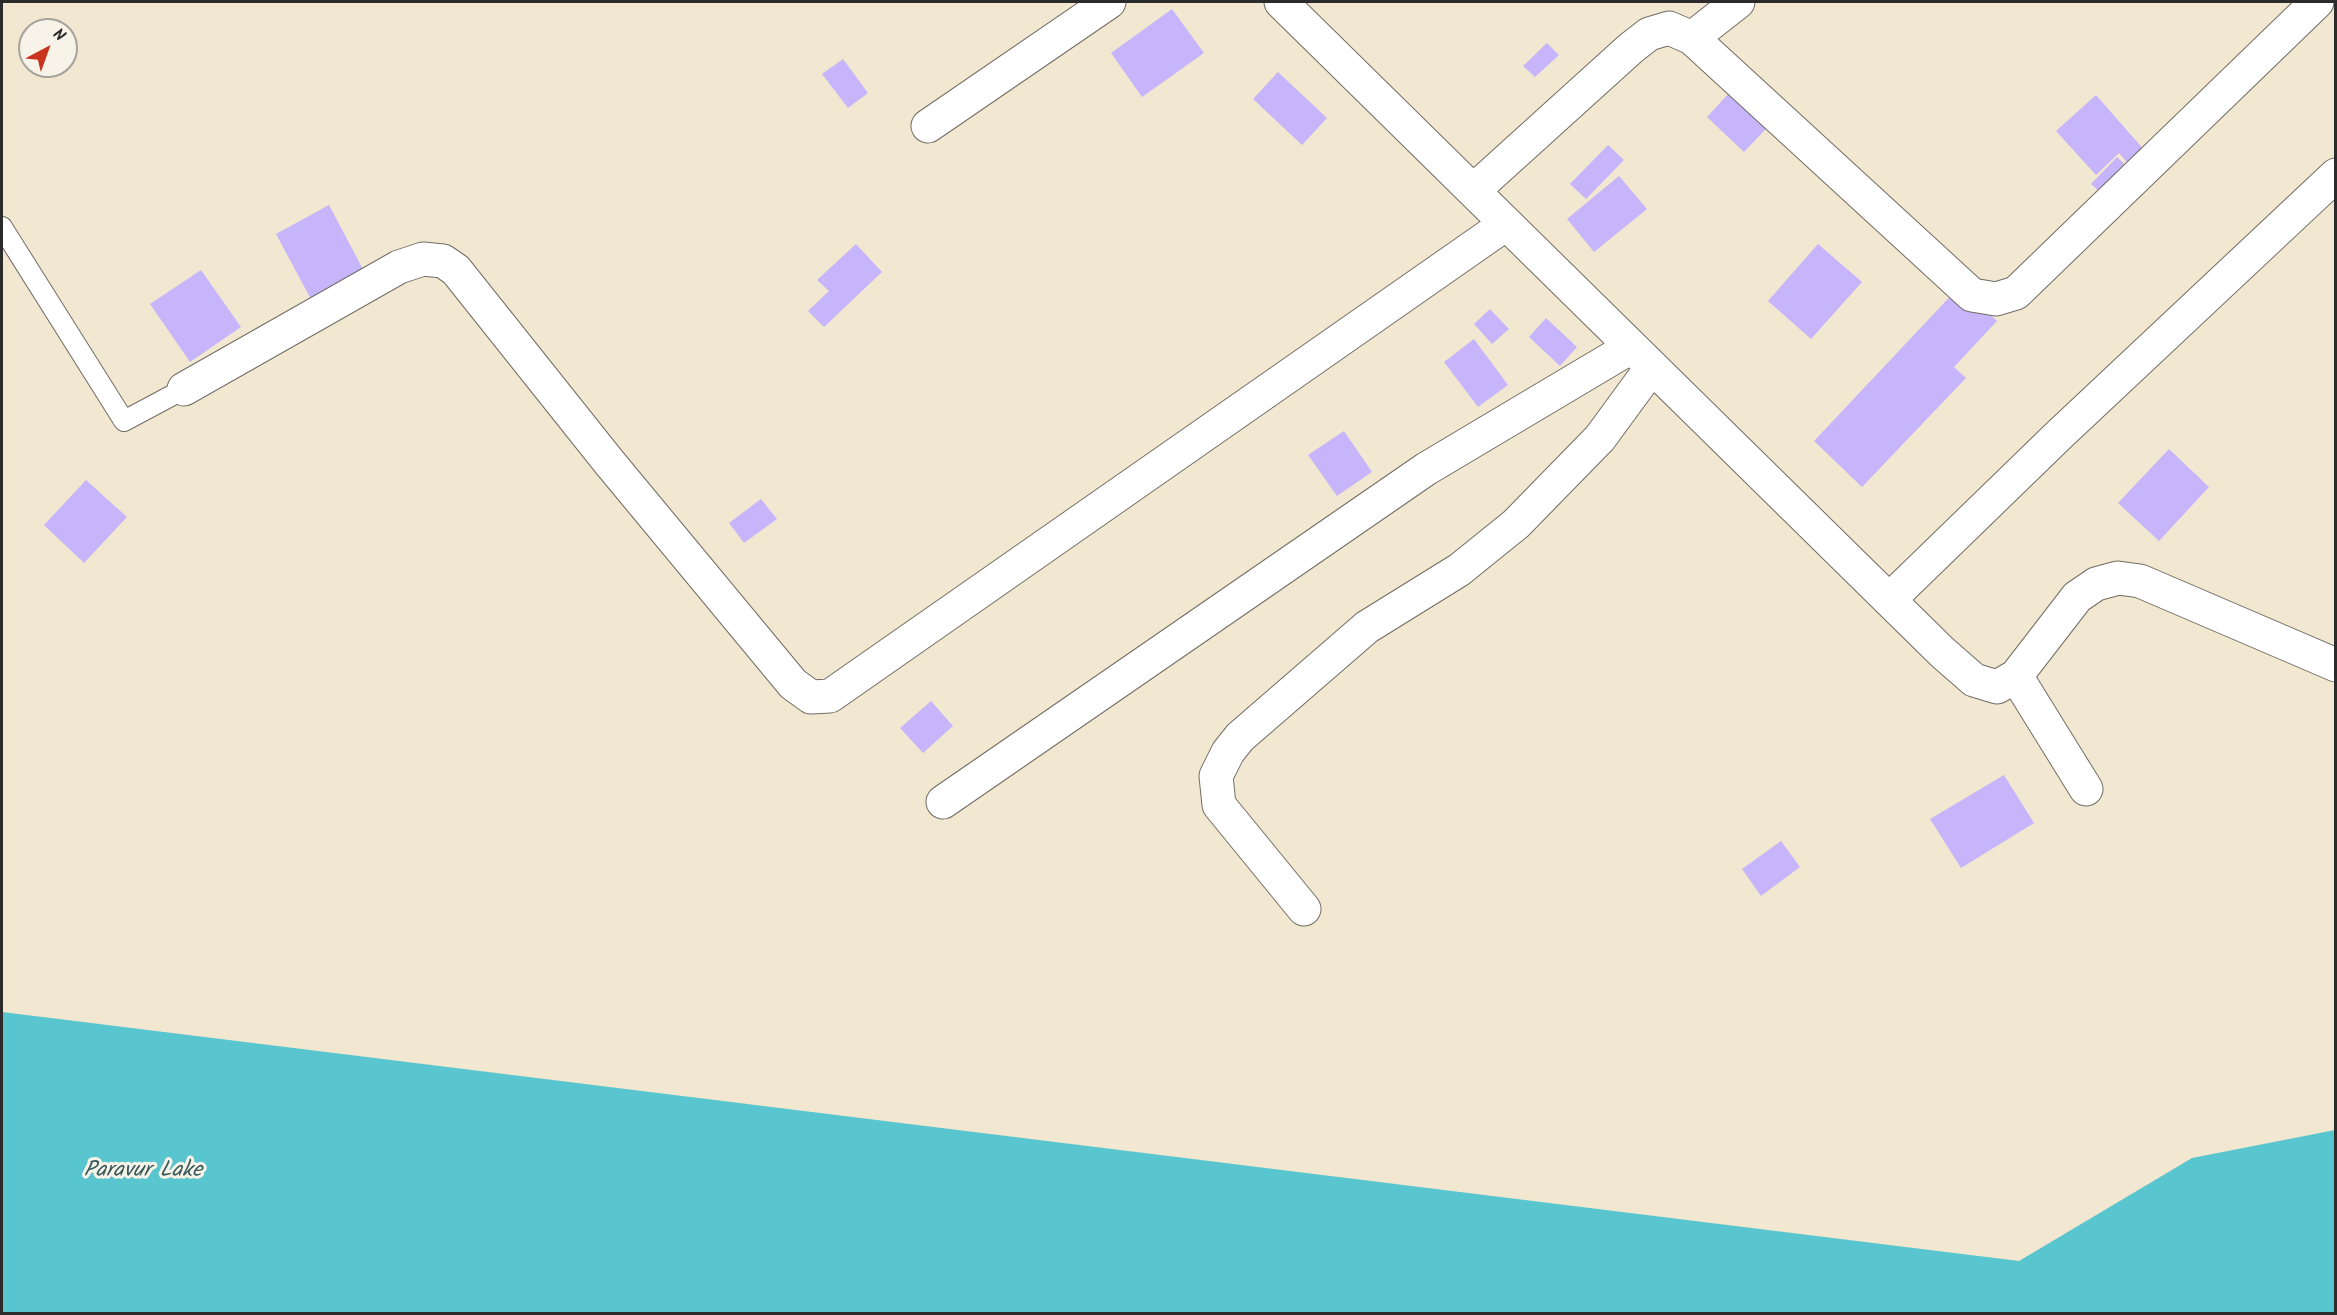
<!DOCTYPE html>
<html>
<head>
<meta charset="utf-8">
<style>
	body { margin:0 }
	#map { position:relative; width:2337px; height:1315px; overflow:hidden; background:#f2e7d0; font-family:Kalam,sans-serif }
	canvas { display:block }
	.frame { position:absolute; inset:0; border:3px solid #2b2b2b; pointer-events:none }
	.north { position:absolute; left:18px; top:18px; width:60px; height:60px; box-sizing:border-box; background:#f7f3e8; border:2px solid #a5a39c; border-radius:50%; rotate:41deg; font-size:16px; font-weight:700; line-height:24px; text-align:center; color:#2b2b2b }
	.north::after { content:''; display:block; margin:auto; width:21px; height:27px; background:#c8321e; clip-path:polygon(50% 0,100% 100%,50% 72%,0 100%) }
</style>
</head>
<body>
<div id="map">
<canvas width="2337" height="1315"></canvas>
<div class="frame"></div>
<div class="north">N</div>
</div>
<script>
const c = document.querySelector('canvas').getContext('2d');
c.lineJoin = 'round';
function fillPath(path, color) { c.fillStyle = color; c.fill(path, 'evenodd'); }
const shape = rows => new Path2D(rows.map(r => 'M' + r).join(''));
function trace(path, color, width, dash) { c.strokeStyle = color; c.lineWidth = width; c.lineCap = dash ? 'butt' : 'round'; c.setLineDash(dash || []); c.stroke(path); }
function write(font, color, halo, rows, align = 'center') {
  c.font = font + ' Kalam,sans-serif'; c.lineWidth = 6; c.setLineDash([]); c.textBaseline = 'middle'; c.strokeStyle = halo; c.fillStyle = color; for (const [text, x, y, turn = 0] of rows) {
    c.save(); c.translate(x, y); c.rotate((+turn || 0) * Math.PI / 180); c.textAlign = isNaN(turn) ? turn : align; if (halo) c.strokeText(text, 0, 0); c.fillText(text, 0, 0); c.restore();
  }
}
fillPath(shape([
	[2,1012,2019,1261,2192,1158,2335,1130,2335,1313,2,1313]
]), '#58c5cf');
fillPath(shape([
	[1172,9,1204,53,1142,97,1111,53],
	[1547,43,1559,55,1535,77,1523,66],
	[843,59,868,93,848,108,822,74],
	[1278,72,1327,118,1302,145,1253,99],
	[1741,80,1779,115,1744,152,1707,117],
	[2096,95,2153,160,2137,174,2119,153,2096,175,2056,131],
	[1608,145,1624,160,1586,199,1570,184],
	[2117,157,2136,175,2110,201,2091,184],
	[1619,176,1647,209,1594,252,1567,219],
	[329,205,366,275,313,303,276,234],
	[856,244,882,272,824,327,808,311,829,291,817,280],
	[1818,244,1862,282,1811,339,1768,301],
	[201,270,241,327,190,362,150,304],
	[1960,286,1997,321,1954,367,1966,378,1862,487,1814,441],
	[1490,309,1509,329,1492,344,1474,324],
	[1546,318,1577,347,1560,366,1529,337],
	[1474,339,1508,385,1478,407,1444,362],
	[1344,431,1372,472,1337,496,1308,455],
	[2169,449,2209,487,2159,541,2118,503],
	[86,480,127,517,84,563,44,525],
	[761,499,777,519,744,543,729,523],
	[931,701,953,726,923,753,900,728],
	[2004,775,2034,823,1961,868,1930,819],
	[1781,841,1800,867,1761,896,1742,869]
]), '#c6b5fb');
const service = shape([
	[2,227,124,421,184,389]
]);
const minor = shape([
	[1281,2,1942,652,1974,680,1997,687,2016,676,2077,597,2096,584,2118,578,2140,581,2336,665],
	[1692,38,1738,2],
	[928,126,1109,2],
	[1473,191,1631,48,1649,34,1669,28,1692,38,1972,295,1996,299,2016,293,2317,2],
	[184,389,399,267,423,259,443,261,456,270,609,462,793,684,811,697,830,696,1506,224],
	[1889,600,2059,435,2336,175],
	[2016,676,2086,789],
	[943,802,1426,469,1631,347],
	[1304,909,1219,805,1216,776,1228,752,1240,737,1367,627,1459,570,1516,524,1600,438,1652,367]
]);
trace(service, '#716d65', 22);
trace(minor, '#716d65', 35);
trace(service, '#fff', 20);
trace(minor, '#fff', 33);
write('italic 22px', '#38595c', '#f7f3e8', [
	["Paravur Lake",143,1172]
]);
</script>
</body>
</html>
